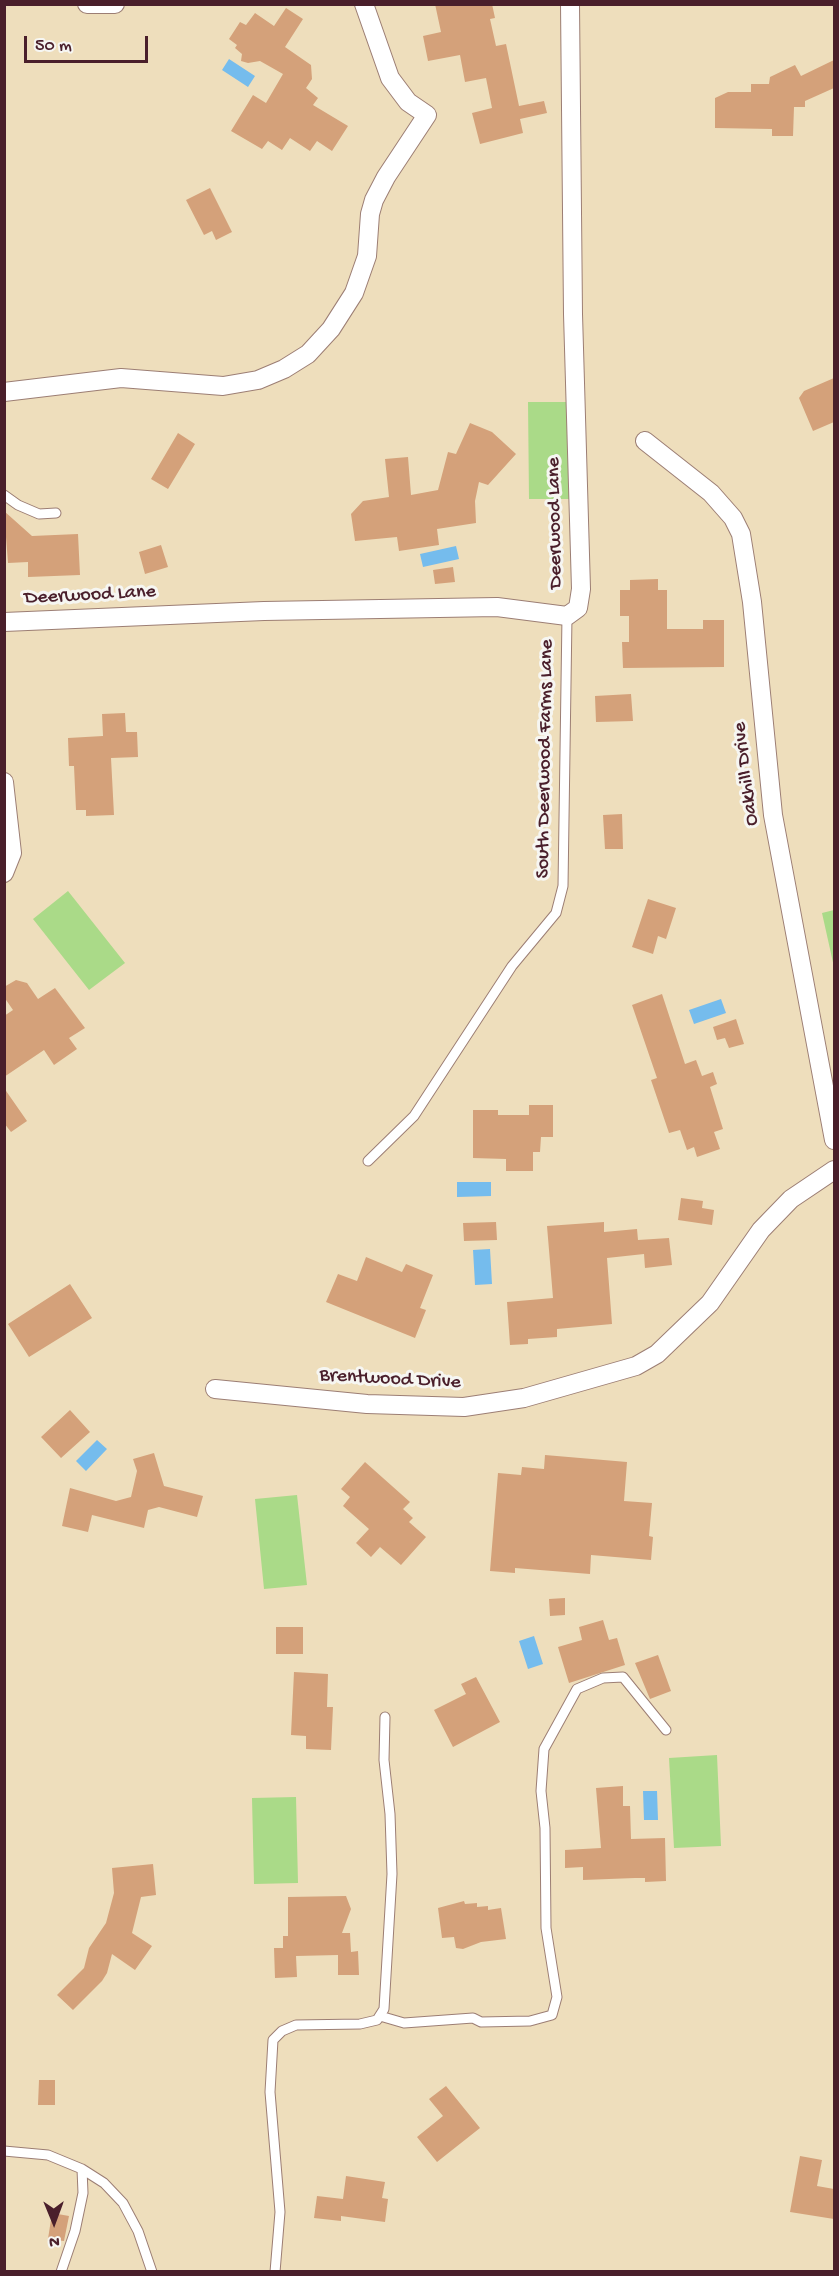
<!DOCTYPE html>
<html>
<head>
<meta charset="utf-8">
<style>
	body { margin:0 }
	#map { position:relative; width:839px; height:2276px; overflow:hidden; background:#eedebc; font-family:"Gochi Hand",sans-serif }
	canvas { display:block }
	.frame { position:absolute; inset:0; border:6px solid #4a1f2b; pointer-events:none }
	.north { position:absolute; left:24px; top:2192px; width:60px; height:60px; -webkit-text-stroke:4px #f6f6f2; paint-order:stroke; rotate:179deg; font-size:16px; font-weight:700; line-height:24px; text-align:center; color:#4a1f2b }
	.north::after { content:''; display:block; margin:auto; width:21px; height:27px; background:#4a1f2b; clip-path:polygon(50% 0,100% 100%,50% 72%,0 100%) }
	.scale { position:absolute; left:24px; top:36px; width:124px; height:27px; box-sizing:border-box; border:3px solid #4a1f2b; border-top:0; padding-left:8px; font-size:18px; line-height:21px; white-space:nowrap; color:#4a1f2b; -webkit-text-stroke:4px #f6f6f2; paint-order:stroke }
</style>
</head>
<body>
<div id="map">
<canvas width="839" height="2276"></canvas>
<div class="frame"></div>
<div class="north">N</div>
<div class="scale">50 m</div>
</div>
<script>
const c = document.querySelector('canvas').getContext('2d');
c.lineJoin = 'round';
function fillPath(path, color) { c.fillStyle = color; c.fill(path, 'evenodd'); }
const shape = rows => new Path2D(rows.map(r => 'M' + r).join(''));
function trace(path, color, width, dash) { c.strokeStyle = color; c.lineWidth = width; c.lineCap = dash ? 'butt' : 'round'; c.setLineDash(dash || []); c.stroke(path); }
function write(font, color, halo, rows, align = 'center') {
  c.font = font + ' "Gochi Hand",sans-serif'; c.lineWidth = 6; c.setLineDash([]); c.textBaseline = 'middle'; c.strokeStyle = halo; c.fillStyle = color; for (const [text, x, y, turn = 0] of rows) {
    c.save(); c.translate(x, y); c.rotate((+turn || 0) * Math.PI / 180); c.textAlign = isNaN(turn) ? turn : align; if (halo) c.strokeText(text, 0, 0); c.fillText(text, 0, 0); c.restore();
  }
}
fillPath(shape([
	[528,402,569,402,570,499,529,499],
	[68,891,125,963,89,990,33,919],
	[834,910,834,967,822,913],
	[297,1495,307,1585,264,1589,255,1499],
	[717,1755,721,1846,674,1848,669,1758],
	[296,1797,298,1883,254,1884,252,1798]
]), '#aada88');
fillPath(shape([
	[229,59,255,76,248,87,222,70],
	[456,546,459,559,423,567,420,554],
	[721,999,726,1013,694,1024,689,1010],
	[457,1182,491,1182,491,1196,457,1197],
	[490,1249,492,1284,475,1285,473,1250],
	[97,1440,107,1449,86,1471,76,1461],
	[534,1636,543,1664,528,1669,519,1641],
	[643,1791,657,1791,658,1820,644,1820]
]), '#75bced');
fillPath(shape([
	[435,4,492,4,495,18,490,19,496,46,506,44,519,106,544,101,547,113,520,119,523,133,480,144,472,113,492,108,486,78,465,82,460,55,428,61,423,36,441,32],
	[286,8,303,19,285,47,311,65,312,79,306,88,318,98,313,105,348,126,332,151,317,141,310,151,290,138,282,150,268,141,262,149,231,131,253,95,266,103,283,74,260,61,248,63,241,61,242,54,235,48,237,45,229,39,240,22,246,25,255,13,274,26],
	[834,60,834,88,805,101,805,107,794,107,793,136,772,136,772,129,715,128,715,98,728,92,751,92,751,84,769,84,770,77,795,65,801,76],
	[210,188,232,232,216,240,212,231,204,235,186,200],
	[834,378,834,422,813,431,799,398,804,391],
	[470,423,492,432,516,454,488,485,479,482,475,501,476,523,437,529,439,545,399,551,397,537,355,541,351,514,363,501,389,497,385,459,408,457,411,495,438,490,448,452,456,454],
	[178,433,195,444,168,489,151,479],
	[4,511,32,536,78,534,80,575,28,577,28,562,8,563],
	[161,545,168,567,145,574,139,552],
	[453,567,455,582,435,584,433,570],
	[658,579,658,590,667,590,667,629,703,629,703,620,724,620,724,667,623,668,622,642,629,642,629,616,620,616,620,590,630,590,630,580],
	[631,694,633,721,596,722,595,696],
	[125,713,126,732,137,732,138,757,111,758,114,815,86,816,86,810,76,810,74,766,69,766,68,738,103,736,102,714],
	[622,814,623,849,605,849,603,815],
	[648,899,676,908,666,939,658,936,653,954,632,947],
	[16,980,27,983,38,999,55,988,85,1028,69,1038,77,1049,54,1065,44,1050,4,1077,4,1016,13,1010,4,997,4,987],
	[662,994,685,1064,696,1060,702,1076,713,1072,717,1084,710,1087,723,1129,714,1132,720,1149,697,1157,694,1147,687,1150,680,1130,669,1133,651,1080,657,1078,632,1005],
	[736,1019,744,1044,729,1048,725,1038,717,1040,713,1027],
	[4,1088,27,1121,11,1132,4,1123],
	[529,1105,553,1105,553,1137,541,1137,540,1152,533,1152,533,1171,506,1171,506,1159,473,1158,473,1110,498,1110,498,1115,529,1115],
	[681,1198,703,1201,702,1208,714,1210,712,1225,678,1220],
	[496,1222,497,1240,464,1241,463,1223],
	[604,1222,604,1232,637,1229,638,1240,669,1238,672,1265,645,1268,644,1254,607,1258,612,1324,557,1329,557,1337,528,1339,528,1344,510,1345,507,1302,553,1298,547,1226],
	[366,1257,402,1272,406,1264,433,1275,420,1308,426,1310,415,1338,326,1302,338,1274,357,1281],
	[70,1284,92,1318,29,1357,8,1324],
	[70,1410,90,1432,61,1458,41,1437],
	[154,1453,164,1486,203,1496,197,1517,159,1507,148,1510,144,1528,92,1515,88,1532,62,1526,70,1488,116,1501,131,1497,137,1471,133,1459],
	[545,1455,627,1462,624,1501,652,1503,649,1536,653,1537,651,1560,591,1555,590,1574,515,1568,515,1573,490,1571,498,1473,521,1475,522,1467,544,1469],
	[365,1462,410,1502,403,1509,413,1518,409,1522,426,1537,401,1565,380,1547,371,1557,356,1543,369,1529,343,1506,350,1497,341,1489],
	[565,1598,565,1615,550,1616,549,1599],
	[603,1620,609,1640,617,1638,625,1665,569,1683,558,1647,582,1640,579,1627],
	[276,1627,303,1627,303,1654,276,1654],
	[658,1655,671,1691,650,1699,635,1663],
	[294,1672,328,1674,327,1707,333,1707,331,1750,306,1749,306,1736,291,1735],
	[476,1677,500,1722,453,1747,434,1710,466,1694,461,1684],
	[623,1786,623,1806,630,1806,631,1839,665,1838,666,1881,645,1882,645,1878,635,1878,583,1880,583,1867,565,1868,565,1850,601,1848,596,1788],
	[153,1864,156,1895,141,1897,132,1933,152,1946,135,1970,112,1954,107,1973,102,1981,73,2010,57,1995,84,1968,89,1948,106,1923,114,1893,112,1868],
	[346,1896,351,1909,342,1933,350,1933,351,1952,358,1951,359,1975,338,1975,338,1955,296,1956,297,1977,275,1978,274,1948,283,1948,283,1936,288,1936,288,1897],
	[464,1901,465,1904,477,1903,477,1907,488,1906,488,1910,501,1908,506,1939,481,1942,463,1949,456,1948,454,1937,442,1938,438,1908],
	[39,2080,55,2080,55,2105,38,2105],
	[446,2086,480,2128,437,2162,417,2137,443,2116,429,2099],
	[800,2156,822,2160,817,2186,834,2189,834,2219,790,2212],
	[346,2176,385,2182,382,2198,388,2199,385,2222,341,2216,341,2221,314,2218,317,2196,343,2199],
	[52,2213,69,2216,64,2241,48,2239]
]), '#d4a17a');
const service = shape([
	[4,495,18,505,39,514,56,513],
	[368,1161,414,1116,512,966,556,913,563,886,567,616],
	[380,2016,404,2023,473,2018,481,2022,530,2021,552,2015,557,1997,546,1928,545,1828,541,1791,544,1749,577,1689,603,1678,623,1677,666,1730],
	[4,2151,48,2155,82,2169,104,2183,123,2203,138,2231,152,2272],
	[61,2272,75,2231,83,2193,82,2169],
	[275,2272,280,2212,270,2092,273,2040,282,2031,296,2025,360,2024,377,2020,384,2009,392,1874,390,1814,384,1760,385,1717]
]);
const minor = shape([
	[87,4,115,4],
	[4,392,121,378,223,386,258,380,284,369,308,354,331,329,354,293,367,256,370,214,374,200,386,177,427,115,408,102,390,78,364,4],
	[645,441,711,493,733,518,741,534,752,602,773,815,834,1140],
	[4,622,264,611,497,607,567,616,578,608,581,589,573,314,570,4],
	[4,782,12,853,4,873],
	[215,1389,367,1404,464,1407,524,1398,636,1366,657,1354,710,1303,761,1230,791,1199,834,1170]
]);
trace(service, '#9c7e74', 11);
trace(minor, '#9c7e74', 20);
trace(service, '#fff', 9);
trace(minor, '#fff', 18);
write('20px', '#4a1f2b', '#f6f6f2', [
	["Deerwood Lane",556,523,-91],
	["Deerwood Lane",90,596,-3],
	["South Deerwood Farms Lane",546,759,-89],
	["Oakhill Drive",747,774,-97],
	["Brentwood Drive",390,1380,3]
]);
</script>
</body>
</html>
